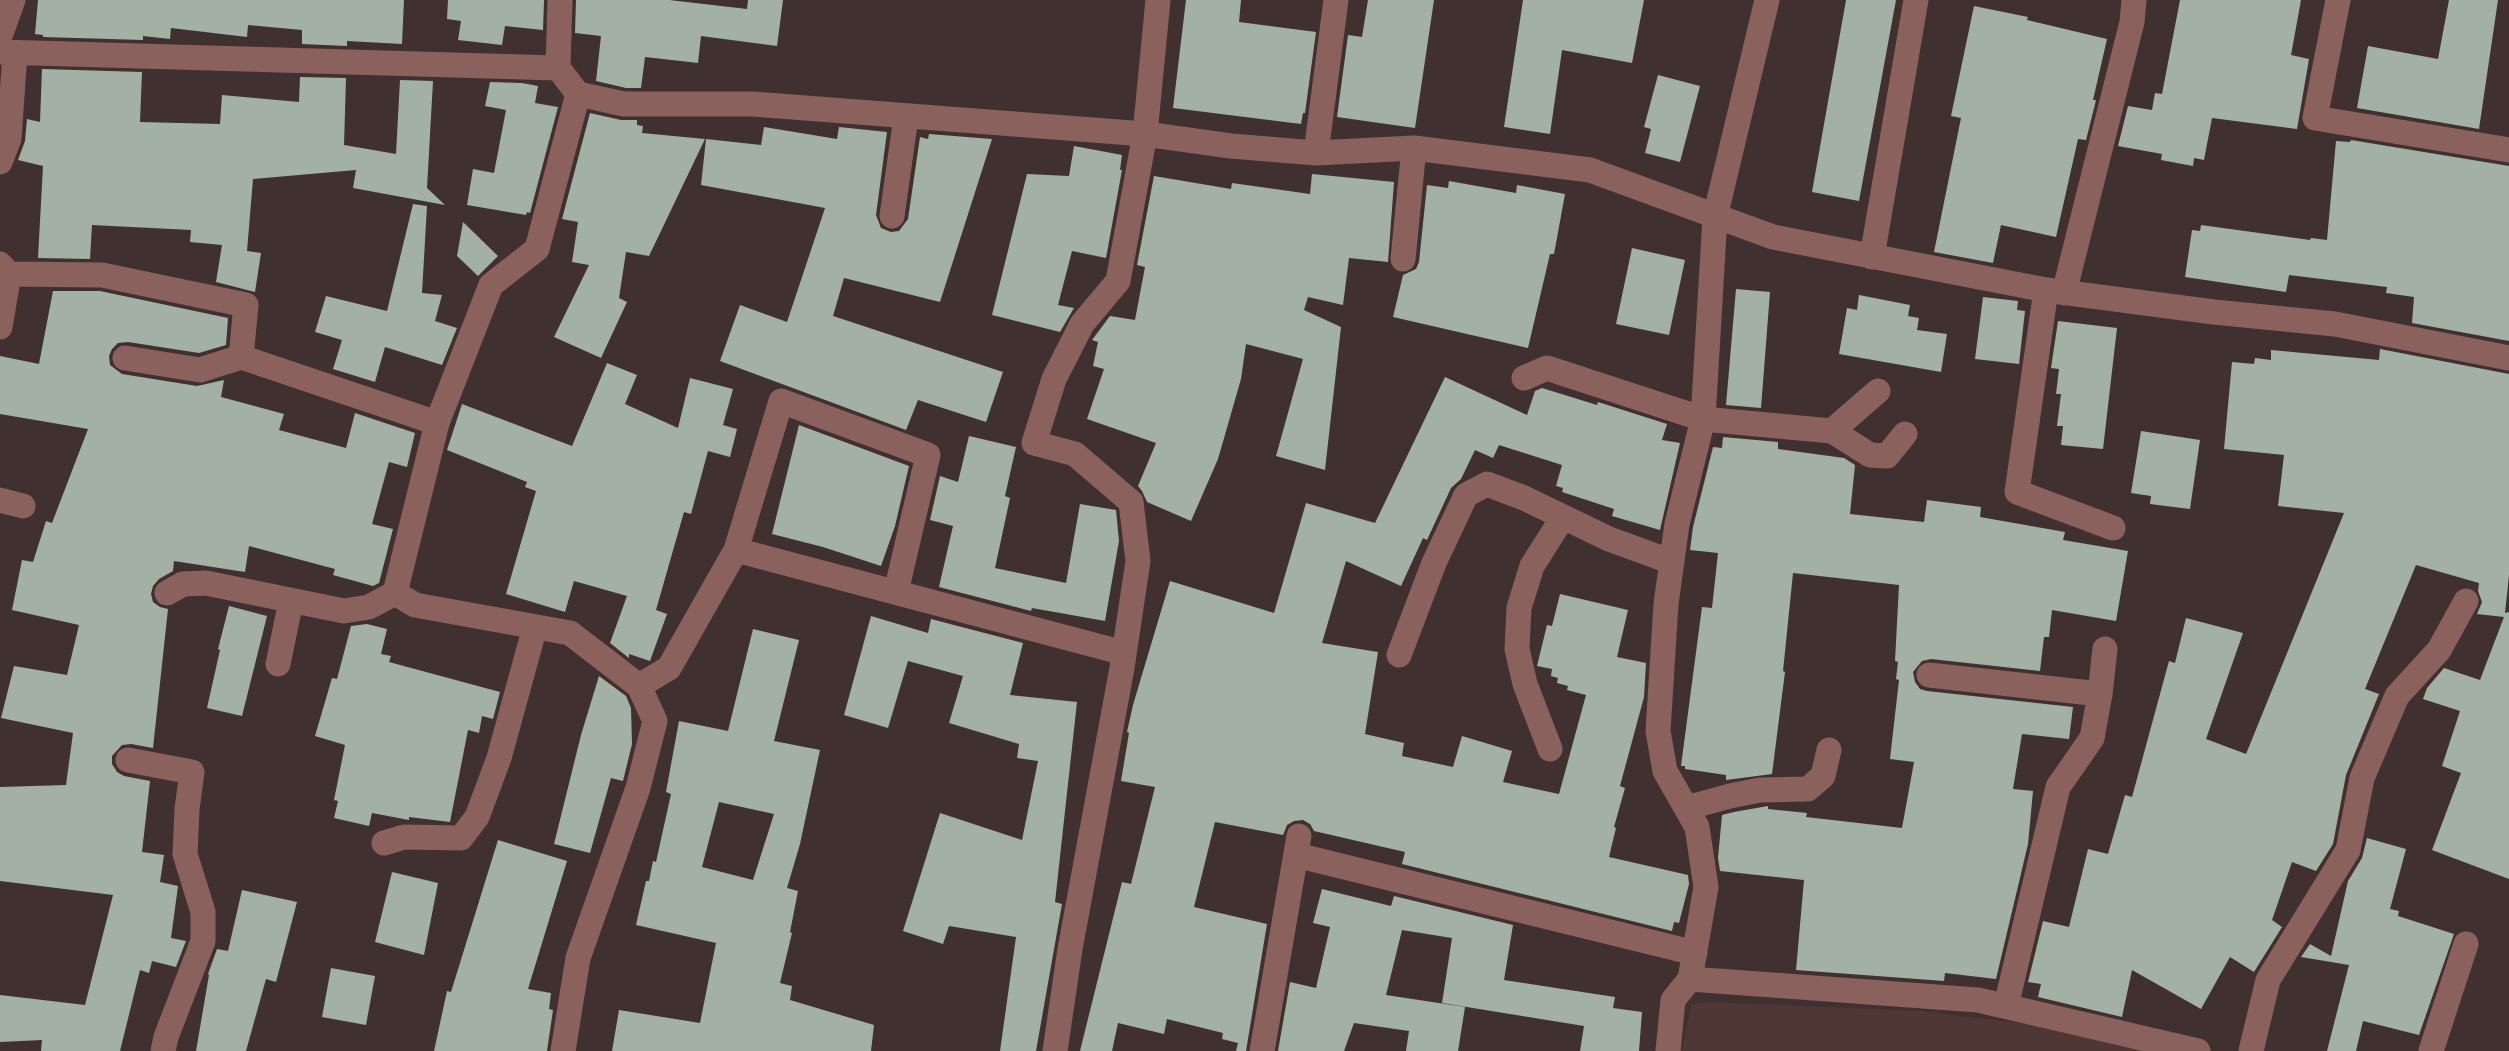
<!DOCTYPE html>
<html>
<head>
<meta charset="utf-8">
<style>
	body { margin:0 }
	canvas { display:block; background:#40302f }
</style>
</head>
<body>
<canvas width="2509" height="1051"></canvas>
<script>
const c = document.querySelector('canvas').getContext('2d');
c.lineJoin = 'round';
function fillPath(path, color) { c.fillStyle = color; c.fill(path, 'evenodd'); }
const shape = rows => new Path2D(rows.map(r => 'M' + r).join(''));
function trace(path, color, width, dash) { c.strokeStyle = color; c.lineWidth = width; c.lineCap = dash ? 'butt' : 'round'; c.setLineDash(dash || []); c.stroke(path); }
fillPath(shape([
	[1704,1002,1922,1011,2034,1025,2147,1051,1682,1051,1691,1005]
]), '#4e3735');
fillPath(shape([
	[38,0,404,0,402,44,347,41,347,46,302,44,302,30,248,25,247,37,171,28,170,39,143,36,143,40,43,37,43,35,35,34],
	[448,0,544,0,543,30,505,26,502,45,458,40,461,21,447,19],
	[576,0,669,0,747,9,748,0,783,0,777,46,701,36,698,63,645,57,641,88,626,88,596,81,601,36,575,33],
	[1186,0,1241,0,1239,22,1316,32,1305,113,1303,113,1301,124,1173,108],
	[1368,0,1434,0,1415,128,1337,117,1348,35,1362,37],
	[1523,0,1644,0,1632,63,1562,50,1550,134,1504,127],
	[1846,0,1896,0,1859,201,1812,192],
	[2180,0,2301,0,2291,55,2309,59,2297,129,2212,118,2204,160,2194,158,2193,166,2161,160,2162,154,2118,146,2128,106,2152,110,2155,93,2162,94],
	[2449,0,2498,0,2479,129,2357,108,2368,46,2438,59],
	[1974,6,2028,17,2027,20,2107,39,2093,100,2096,100,2086,140,2078,139,2056,237,2001,225,1993,263,1934,252,1961,118,1951,116],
	[42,69,142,72,140,122,220,124,222,95,299,102,300,77,346,78,344,145,396,154,400,80,433,81,427,188,445,205,353,188,356,170,253,179,247,251,261,253,255,292,216,282,222,245,190,242,191,230,92,225,90,259,38,258,43,166,18,160,25,141,27,119,40,122],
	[1658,75,1700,86,1680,162,1645,153,1651,129,1644,127],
	[490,82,522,83,538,86,535,103,558,107,530,213,527,212,526,215,467,205,473,169,494,173,506,110,485,106],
	[590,113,621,120,637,120,637,125,643,126,642,133,705,139,649,256,626,252,619,298,627,302,601,358,554,337,589,265,572,262,578,222,562,219],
	[764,127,837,139,839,127,887,132,876,215,881,228,891,232,899,231,908,219,920,137,928,139,929,134,992,139,940,302,844,278,833,316,1003,372,986,422,918,400,906,430,720,361,740,305,787,322,825,208,701,185,706,139,761,145],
	[2351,140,2509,166,2509,341,2412,323,2414,297,2386,293,2387,287,2289,275,2286,292,2185,277,2192,230,2200,231,2201,225,2310,240,2311,238,2327,240,2336,141,2350,142],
	[1074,146,1122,155,1120,170,1122,170,1106,258,1072,251,1058,305,1074,308,1060,332,992,315,1027,174,1069,176],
	[1312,174,1394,182,1388,262,1349,258,1343,305,1308,297,1304,310,1341,327,1325,470,1276,456,1303,359,1246,344,1241,379,1218,459,1191,521,1147,502,1142,491,1138,486,1156,443,1087,419,1104,369,1093,366,1098,342,1092,340,1110,316,1135,320,1145,267,1137,265,1154,176,1231,189,1232,183,1310,194],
	[1449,181,1516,193,1517,185,1565,194,1554,254,1550,254,1528,348,1393,317,1403,275,1416,269,1419,262,1427,185,1448,188],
	[413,204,427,206,422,293,442,295,435,321,457,328,442,365,385,347,375,382,333,369,342,340,315,332,326,296,387,311],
	[463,222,498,256,478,276,457,256],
	[1632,248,1685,260,1669,335,1616,324],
	[1736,289,1770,292,1761,408,1726,405],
	[53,291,100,291,228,318,226,345,199,353,128,342,118,343,112,349,109,356,110,365,122,374,197,386,224,380,221,397,284,414,279,430,346,448,355,413,415,433,407,467,389,462,372,524,393,529,379,583,373,586,333,575,335,569,249,546,245,572,174,561,173,571,159,579,153,586,151,594,153,602,160,607,168,609,153,748,131,744,122,745,112,756,112,764,117,772,124,776,150,781,142,852,164,855,160,882,178,886,171,938,186,941,176,967,152,961,149,973,140,970,120,1051,41,1051,42,1040,0,1042,0,995,85,1005,113,895,0,881,0,787,66,785,73,733,1,718,14,666,67,675,79,625,12,610,22,560,33,562,46,521,52,523,88,429,0,414,0,356,39,364],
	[1859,295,1910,305,1908,316,1919,318,1917,330,1947,334,1941,372,1839,354,1847,308,1857,310],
	[1983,297,2018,301,2017,310,2025,311,2019,364,1975,359],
	[2058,321,2117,328,2103,449,2061,445,2063,426,2057,426,2061,394,2056,394,2059,369,2051,368],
	[2380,349,2509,374,2509,575,2505,613,2509,612,2509,879,2432,850,2461,773,2442,766,2460,711,2423,699,2427,688,2444,668,2480,680,2504,617,2477,614,2482,602,2478,591,2479,583,2416,565,2365,689,2379,694,2346,775,2333,844,2316,871,2292,862,2272,920,2282,927,2254,972,2230,957,2201,1009,2132,970,2122,1017,2038,997,2041,984,2028,982,2043,921,2069,927,2088,849,2108,854,2125,795,2132,797,2169,661,2175,663,2186,618,2243,633,2206,739,2246,754,2344,513,2278,506,2284,455,2224,449,2232,362,2254,364,2255,358,2271,360,2271,350,2379,360],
	[607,363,637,375,625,404,678,428,690,378,733,389,723,425,737,429,730,457,708,451,691,514,684,512,656,610,667,614,650,661,629,654,629,658,610,643,627,596,574,581,565,612,506,594,536,491,525,487,527,482,447,450,462,404,572,446],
	[1445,377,1527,415,1535,391,1542,388,1597,405,1598,402,1667,424,1662,440,1680,443,1660,530,1612,516,1614,509,1562,492,1563,488,1556,486,1562,465,1499,445,1493,458,1475,450,1461,479,1451,488,1427,540,1423,538,1401,586,1346,561,1322,643,1378,652,1365,734,1404,743,1402,756,1453,767,1462,736,1512,751,1503,782,1559,794,1586,695,1567,690,1568,686,1557,683,1558,678,1551,676,1552,669,1537,666,1547,625,1552,626,1560,594,1628,610,1617,657,1646,663,1644,697,1620,786,1625,788,1614,827,1616,828,1609,857,1688,875,1689,884,1679,923,1674,922,1672,931,1402,864,1405,852,1314,831,1310,824,1303,820,1294,821,1287,825,1283,835,1215,822,1194,907,1267,924,1246,1051,1236,1051,1238,1043,1222,1039,1223,1033,1167,1019,1164,1034,1118,1023,1112,1051,1080,1051,1122,882,1131,884,1155,787,1121,781,1129,733,1127,732,1133,705,1170,581,1274,613,1306,503,1375,523],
	[799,425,909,466,895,526,881,566,823,547,772,534],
	[2141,431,2200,440,2190,509,2150,504,2151,496,2131,493],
	[969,436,1016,447,1005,496,1010,498,995,568,1066,583,1080,504,1116,510,1119,541,1105,621,1032,608,1031,611,939,587,953,526,930,520,940,476,958,482],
	[1723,437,1778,442,1778,449,1844,458,1855,465,1850,514,1924,522,1927,500,1981,507,1980,517,2065,532,2063,540,2128,551,2116,621,2052,610,2049,637,2044,637,2040,671,1931,659,1922,661,1913,672,1915,682,1920,689,1927,691,2073,707,2069,739,2022,734,2013,789,2033,791,2028,844,1996,979,1945,973,1944,981,1796,970,1804,880,1720,871,1718,858,1722,815,1734,812,1768,806,1768,809,1807,813,1806,817,1902,828,1914,762,1890,759,1899,680,1896,679,1898,662,1895,661,1899,585,1793,573,1783,671,1785,672,1772,774,1726,780,1726,775,1685,769,1685,766,1681,766,1702,607,1712,608,1718,553,1690,550,1693,527,1713,447,1722,448],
	[229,606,267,616,242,716,207,708,220,650,218,649],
	[871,616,928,633,931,619,1023,643,1010,695,1077,702,1055,902,1062,904,1036,1051,1000,1051,1016,937,949,926,943,944,903,931,940,813,1022,840,1038,761,1017,758,1019,744,949,723,963,676,908,661,888,728,844,715],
	[367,624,387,629,381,654,391,656,389,662,500,692,493,719,482,716,479,733,468,730,450,822,409,817,409,820,372,813,369,826,334,818,338,801,334,800,345,745,315,736,332,678,337,679,351,626],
	[753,629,799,640,774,741,820,750,800,844,787,888,798,891,790,932,792,933,780,983,792,986,790,1000,874,1025,871,1051,612,1051,619,1010,700,1023,716,943,636,925,646,881,649,881,653,861,656,862,671,794,666,792,679,721,728,731],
	[719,802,774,814,753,880,702,867],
	[599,676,626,696,631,708,632,744,623,781,611,778,590,853,554,844,581,735],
	[2367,838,2406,849,2390,909,2399,911,2398,916,2454,934,2419,1035,2363,1021,2356,1051,2327,1051,2349,965,2301,957,2310,944,2331,956,2348,881,2362,858],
	[498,840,567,861,528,989,551,993,549,1009,553,1010,547,1051,434,1051,447,991,451,992],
	[392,872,438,883,424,955,375,942],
	[1322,889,1391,906,1394,896,1513,925,1504,980,1615,997,1613,1008,1642,1012,1639,1051,1580,1051,1584,1026,1442,1003,1452,938,1402,930,1386,995,1465,1007,1458,1051,1406,1051,1409,1031,1354,1023,1344,1051,1278,1051,1290,982,1316,988,1330,927,1313,923],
	[242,890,297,902,276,982,266,979,246,1051,196,1051,209,975,208,974,217,949,228,951],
	[331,968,375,976,366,1025,322,1017]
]), '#a3b1a5');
trace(shape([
	[560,0,558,68,578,94,537,249,491,285,437,423,395,593,415,605,570,633,639,686,655,721,638,788,578,958,563,1051],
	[2338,0,2315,118,2509,150],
	[0,36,13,0],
	[0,52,558,68],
	[578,94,624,104,753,104,1145,134,1231,146,1316,153,1414,148,1590,170,1773,237,2046,290,2214,312,2335,324,2509,358],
	[1316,153,1336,0],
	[0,162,9,139,15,53],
	[892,216,906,117],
	[1872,257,1916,0],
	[1403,259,1414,148],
	[0,264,9,274,102,275,246,305,241,357,437,423],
	[2046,290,2017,492,2113,528],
	[2064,293,2132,22,2134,0],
	[0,327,9,274],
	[125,358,200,370,241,357],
	[1524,378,1547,368,1703,419,1832,431,1870,455,1887,456,1905,434],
	[1832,431,1878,391],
	[0,500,23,506],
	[736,550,1124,653],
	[167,593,183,584,206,583,344,611,369,607,395,593],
	[1399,655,1434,563,1466,495,1487,484,1524,498,1609,539,1672,562],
	[278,664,291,601],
	[1929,675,2100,694],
	[639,686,669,668,736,550,781,401,928,455,896,592],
	[1550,749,1525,684,1517,649,1519,608,1532,566,1563,517],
	[128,760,192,772,187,809,185,854,203,912,203,941,166,1037,163,1051],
	[1686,808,1730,796,1760,790,1808,789,1823,776,1829,750],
	[384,843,404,837,461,838,477,817,499,758,535,627],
	[1296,855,1695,953],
	[1690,979,1978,1000,2198,1051],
	[2006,1006,2058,787,2092,738,2100,694,2105,649],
	[1055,1051,1070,949,1122,668,1138,561,1131,502,1075,454,1034,443,1054,379,1082,324,1118,281,1145,134,1158,0],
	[1262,1051,1299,836],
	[1668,1051,1673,1000,1690,979,1706,887,1697,827,1665,771,1658,731,1666,604,1677,524,1703,419,1715,217,1767,0],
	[2251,1051,2268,980,2348,850,2362,778,2397,696,2439,650,2466,601],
	[2431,1051,2466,944]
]), '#8b615e', 25);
</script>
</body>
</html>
